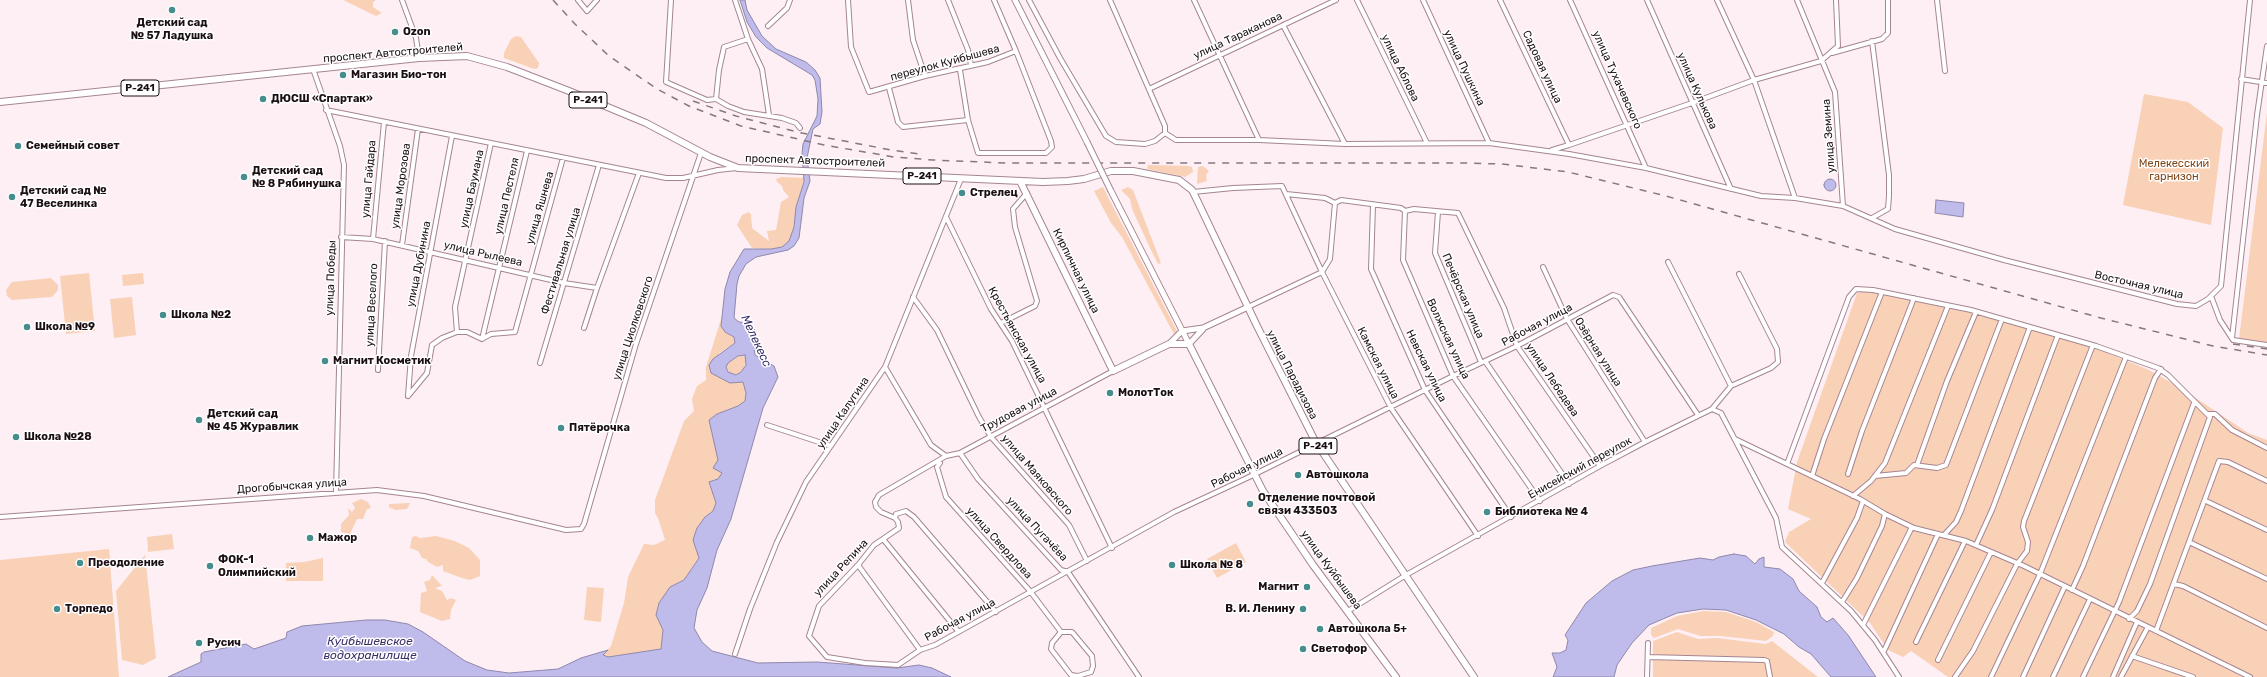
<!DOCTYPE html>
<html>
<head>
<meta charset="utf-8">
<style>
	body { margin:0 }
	canvas { display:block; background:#feeff5 }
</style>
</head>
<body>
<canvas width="2267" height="677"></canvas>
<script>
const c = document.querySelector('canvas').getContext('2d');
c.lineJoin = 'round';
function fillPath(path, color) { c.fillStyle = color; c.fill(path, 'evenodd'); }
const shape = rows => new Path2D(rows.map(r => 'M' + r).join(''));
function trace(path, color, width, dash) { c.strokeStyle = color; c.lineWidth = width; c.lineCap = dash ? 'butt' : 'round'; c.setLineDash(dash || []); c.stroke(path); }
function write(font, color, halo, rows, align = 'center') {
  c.font = font + ' Rubik,sans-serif'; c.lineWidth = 3; c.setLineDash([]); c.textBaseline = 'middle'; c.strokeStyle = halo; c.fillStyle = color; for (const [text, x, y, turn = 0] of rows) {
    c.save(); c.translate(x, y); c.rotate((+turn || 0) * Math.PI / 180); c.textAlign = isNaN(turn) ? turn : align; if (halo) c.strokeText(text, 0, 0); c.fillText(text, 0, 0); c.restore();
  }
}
fillPath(shape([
	[343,0,376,0,373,2,373,7,382,13,376,16],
	[516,36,521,37,539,63,538,68,534,69,504,58,504,53,511,39],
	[2144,94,2188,102,2223,128,2211,225,2123,205],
	[2267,112,2267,343,2239,339],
	[1148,165,1189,166,1192,167,1193,172,1185,177,1147,169],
	[1203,166,1209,171,1206,175,1207,181,1197,184,1198,167],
	[781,177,804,178,792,234,789,241,782,247,771,249,752,248,737,225,742,215,749,212,751,215,752,228,769,241,767,231,776,230,781,202,789,197,783,190,782,186,777,182,776,179],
	[1103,187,1178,333,1175,336,1122,237,1111,223,1094,191],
	[1128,187,1133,190,1161,263,1158,264,1150,248,1132,209,1130,199,1121,190],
	[89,273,95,331,66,334,60,276],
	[143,273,144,284,123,286,122,275],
	[51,278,58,285,58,290,52,297,12,300,7,296,6,290,12,282],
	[1864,291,1918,301,1994,318,2096,348,2149,370,2181,388,2248,433,2267,440,2267,677,1948,677,1911,651,1903,657,1888,650,1870,623,1785,542,1789,532,1811,519,1788,509,1797,462,1857,293],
	[132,297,136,335,114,338,110,299],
	[721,319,721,326,725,332,734,337,735,343,719,353,730,383,743,382,746,393,745,401,738,406,717,414,711,432,715,441,718,460,722,473,718,479,709,482,716,503,713,511,705,517,693,540,699,557,684,580,670,587,657,615,663,630,661,649,608,657,603,655,611,646,624,603,628,577,644,544,654,545,665,540,658,518,655,513,655,500,684,421,694,411,692,399,697,386,706,380,706,367],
	[741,355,746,357,744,369,736,375,730,374,726,367,728,363],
	[361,499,368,502,371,508,367,509,363,519,357,519,350,534,341,532,341,524,349,515,348,508,352,512,355,508,352,503],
	[410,503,407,509,395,510,389,507,389,504],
	[172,534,174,549,148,552,147,537],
	[416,536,420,538,436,536,455,541,469,548,480,560,480,576,470,580,462,578,443,571,443,565,437,567,428,562,426,559,422,558,418,551,410,548,412,537],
	[1236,543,1246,562,1217,578,1207,559],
	[109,549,119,677,0,677,0,560],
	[145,555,156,658,143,665,122,660,116,591],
	[323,558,323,581,286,581,286,563,304,562],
	[432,575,442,586,435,588,442,591,447,600,451,598,456,600,451,610,450,619,442,621,420,612,421,593,427,591,424,582,430,580],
	[587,587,604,588,601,622,584,620],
	[1703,611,1726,612,1756,622,1774,632,1773,636,1766,641,1720,636,1700,636,1678,629,1654,638,1651,635,1651,628,1677,616],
	[1677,632,1698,639,1717,638,1766,644,1772,641,1818,677,1653,677,1653,641]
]), '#f9d1b7');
const water = shape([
	[740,0,745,0,747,10,762,36,776,49,806,62,815,70,820,78,822,112,820,124,813,129,807,158,810,181,804,198,799,238,794,246,788,250,756,257,746,264,739,276,737,284,734,318,739,322,748,323,756,331,754,345,755,355,774,366,778,377,763,408,731,519,717,550,707,588,697,610,694,628,702,642,712,651,758,663,817,662,897,668,919,665,932,668,951,677,168,677,201,662,201,654,204,652,246,644,254,649,286,638,287,632,302,626,366,620,385,620,408,624,423,632,465,661,487,670,509,673,558,669,581,658,608,650,603,655,608,657,661,649,663,630,656,615,659,603,670,587,684,580,699,558,693,540,697,528,705,517,713,511,716,503,709,482,718,479,722,473,713,468,718,460,709,420,717,414,738,406,745,401,746,393,743,382,730,383,711,373,709,365,713,359,735,343,734,337,725,332,721,326,725,289,730,272,744,249,771,249,782,247,789,241,794,227,796,207,804,182,802,154,803,144,817,116,818,99,815,80,812,75,767,48,756,37,747,22,740,0],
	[745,355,746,365,741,372,736,375,728,372,726,367,728,363,738,356,745,355],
	'1824 185a6 6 0 1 1 12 0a6 6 0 1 1-12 0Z',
	[1936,200,1964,203,1963,217,1935,213,1936,200],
	[1734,554,1746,556,1755,564,1759,559,1764,557,1764,567,1780,569,1793,579,1799,591,1817,607,1821,617,1827,622,1833,618,1848,635,1876,677,1831,677,1811,654,1799,647,1784,634,1756,620,1726,610,1703,609,1677,613,1649,625,1632,643,1617,665,1614,677,1553,677,1557,667,1552,653,1560,653,1566,650,1568,640,1565,635,1586,603,1612,581,1633,570,1652,566,1700,558,1713,560,1719,557,1734,554]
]);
fillPath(water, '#bfbbeb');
trace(water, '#8e88ab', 1);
const minor = shape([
	[402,0,416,38,419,58],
	[578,0,587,11,597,0],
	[671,0,666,82,707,100,716,99,728,106,744,112,782,118,796,123,800,128],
	[735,0,748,39,762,69,769,115],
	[848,0,851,47,869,92,925,76,988,62,1016,51,994,0],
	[908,0,913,40,925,76],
	[948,0,968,50,971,65],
	[1029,0,1060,58,1106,136,1116,142,1145,144,1155,141,1165,133,1176,140,1259,140,1345,144,1489,143,1569,154,1646,168,1761,196,1795,198,1843,206,1895,229,2004,260,2177,304,2196,306,2208,299,2221,286,2250,0],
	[1110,0,1165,126,1165,133],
	[1194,0,1259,140],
	[1357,0,1427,143],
	[1423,0,1489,143],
	[1500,0,1569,145,1692,103,1754,80,1821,61,1838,46,1836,0],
	[1570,0,1646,168],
	[1647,0,1731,189],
	[1717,0,1754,80,1795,198],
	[1797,0,1835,92,1843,206],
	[1937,0,1945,71],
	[1283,25,1345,144],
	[768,26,787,8,790,0],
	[1832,53,1882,39,1888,33,1888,0],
	[313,69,340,146,344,165,336,492],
	[960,70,968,120,978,153,1046,153,1052,147,1051,141,1016,51],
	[2241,79,2267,83],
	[889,88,898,122,903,127,968,120],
	[1149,89,1336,0],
	[716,99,719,70,724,47,748,39],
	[326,110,666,178,683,178,718,170,737,168],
	[1552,150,1569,145],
	[1193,192,1233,188,1282,186,1322,272,1391,408,1478,536],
	[1335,203,1341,200,1401,208,1405,211,1414,209,1458,213,1504,308,1517,346,1600,466],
	[1373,205,1371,269,1425,390,1511,517],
	[1405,211,1403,260,1453,376,1540,501],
	[1438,212,1435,253,1481,362],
	[946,217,991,309,1012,341,1112,548],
	[1872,218,1888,209,1889,196,1889,175,1872,41],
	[341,237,373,239,564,283,597,288],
	[373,239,384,122],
	[402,245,418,129],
	[1668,262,1731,386],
	[1543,267,1567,319,1645,442],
	[2211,296,2220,320,2233,340,2267,345],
	[913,297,937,330,979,417,991,437,1069,525,1087,561],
	[1248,307,1322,272,1330,259,1335,203,1325,198,1286,194],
	[1001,323,1035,306,1037,301,1015,227,1013,209,1027,193],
	[584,328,597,288,639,173],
	[457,332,455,307,491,143],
	[2232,338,2257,115,2267,46],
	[482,339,491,334,515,332,563,158],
	[482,339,527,151],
	[1485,361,1569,484],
	[540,363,599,165],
	[885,367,931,445,946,456],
	[378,370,385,241],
	[408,396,411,356,452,136],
	[408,396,427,373,432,345,442,338,457,332,467,332,482,339],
	[1712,409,1731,386,1771,368,1778,362,1777,349,1739,274],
	[2208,414,2215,414,2232,430,2267,448],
	[767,425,831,446],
	[1735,439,1860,499,1885,514,1914,528,1966,541,2024,566,2250,677],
	[960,453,978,479,1061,570,1068,572,1139,677],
	[940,463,937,467,946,497,1030,591,1061,632,1072,632,1092,656,1093,666,1091,672,1078,676,1071,675,1051,649,1052,643,1061,632],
	[1787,464,1849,297,1856,289,1873,290,1971,310,2096,346,2158,368,2168,375,2210,417,2150,584,2137,611,2129,619],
	[1917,465,1947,381,1976,312],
	[1848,474,1862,431,1914,298],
	[1812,476,1824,439,1882,292],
	[1875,476,1906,473,1914,465,1937,468,1946,465,2002,319],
	[1853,496,1871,481,1885,463,1948,306],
	[2206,501,2267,530],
	[0,517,377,490,424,496,566,530,581,529,584,524,636,344,701,153],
	[895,518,898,522,899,528,883,539,958,631],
	[1944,535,1956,522,1961,511,2030,327],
	[883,539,874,545,858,565,819,606,809,636,827,657,865,663,898,665,920,650,935,645,1174,512,1247,478,1453,376,1517,346,1613,295,1619,297,1698,415],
	[2189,542,2267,579],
	[1976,545,1992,510,2058,335],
	[858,565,920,650],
	[1822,583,1857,518,1863,501],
	[2174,584,2183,586,2267,628],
	[2072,590,2083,566,2155,378,2161,369],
	[1842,602,1857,578,1882,526,1885,514],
	[1348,611,1406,575,1600,466,1645,442,1712,409,1721,413,1776,518,1782,547,1851,611,1875,640,1899,677],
	[996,612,914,517,906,511,896,514,895,518,881,512,876,507,875,502,879,495,946,456,960,453,1113,371],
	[1863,625,1912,527],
	[2156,631,2219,461,2228,462,2267,481],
	[1916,642,1965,541],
	[1884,651,1938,534],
	[735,654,750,609,777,542,806,482,885,367,961,179],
	[2132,656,2193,677],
	[1648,657,1764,660,1767,661,1770,677],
	[1938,660,1991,552],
	[1647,677,1648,643],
	[1955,677,1973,651,2017,564,2027,551,2028,542,2023,527,2024,521,2093,345],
	[1991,677,2040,574,2126,357],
	[2023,677,2065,586],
	[2053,677,2090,599],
	[2083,677,2119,602,2194,403],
	[2113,677,2137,622],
	[2121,677,2148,627]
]);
const major = shape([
	[1015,0,1087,142],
	[1111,191,1189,344],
	[1182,331,1203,328,1248,307],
	[1169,344,1182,331],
	[1189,344,1203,329]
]);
const highway = shape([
	[0,102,419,58,467,56,507,67,569,91,646,123,710,157,738,168,1043,182,1068,181,1084,179,1111,171,1133,171,1179,180,1192,190,1197,200,1257,326,1315,441,1474,677],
	[1020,181,1113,371,1169,344,1189,344,1263,491,1313,565,1396,677]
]);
trace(minor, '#a58592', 6);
trace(major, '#a58592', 7);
trace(highway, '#a58592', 8);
trace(minor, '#fff', 4);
trace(major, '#fff', 5);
trace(highway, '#fff', 6);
trace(shape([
	[553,0,575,24,609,56,657,89,689,106,741,126,824,145,894,157,933,160,1006,163,1463,163,1502,164,1568,172,1666,196,2101,318,2213,346,2267,355],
	[693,101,736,116,797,132,891,150,919,154],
	[2233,344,2267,349]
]), '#85787e', 1.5, [7, 7]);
const majorBridge = shape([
	[1087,142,1111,191]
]);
trace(majorBridge, '#a58592', 7, []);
trace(majorBridge, '#fff', 5);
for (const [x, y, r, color] of [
	[172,10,4,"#468e8d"],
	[395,32,4,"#468e8d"],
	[343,75,4,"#468e8d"],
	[263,99,4,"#468e8d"],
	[18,146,4,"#468e8d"],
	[244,177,4,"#468e8d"],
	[962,193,4,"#468e8d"],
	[12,197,4,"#468e8d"],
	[163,315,4,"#468e8d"],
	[27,327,4,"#468e8d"],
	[325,361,4,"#468e8d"],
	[1110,393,4,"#468e8d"],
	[199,420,4,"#468e8d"],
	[561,428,4,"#468e8d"],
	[16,437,4,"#468e8d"],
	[1298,475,4,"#468e8d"],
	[1250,504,4,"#468e8d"],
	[1487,512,4,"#468e8d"],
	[310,538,4,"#468e8d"],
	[80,563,4,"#468e8d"],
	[1172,565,4,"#468e8d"],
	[210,566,4,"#468e8d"],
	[1307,587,4,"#468e8d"],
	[57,609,4,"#468e8d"],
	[1303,609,4,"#468e8d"],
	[1320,629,4,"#468e8d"],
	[199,643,4,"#468e8d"],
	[1303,649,4,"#468e8d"]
]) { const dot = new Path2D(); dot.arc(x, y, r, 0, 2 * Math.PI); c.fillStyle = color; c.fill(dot); trace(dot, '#fff', 1.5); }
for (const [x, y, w] of [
	[140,88,38],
	[588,100,38],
	[922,176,38],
	[1318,446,38]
]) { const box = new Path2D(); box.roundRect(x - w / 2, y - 8, w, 16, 3); c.fillStyle = '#fff'; c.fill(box); trace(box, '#1c1015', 1); }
write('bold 10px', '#1c1015', null, [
	["Р-241",140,88],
	["Р-241",588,100],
	["Р-241",922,176],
	["Р-241",1318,446]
]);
write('bold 11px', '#1c1015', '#fff', [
	["Детский сад",172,23,"center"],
	["№ 57 Ладушка",172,36,"center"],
	["Ozon",403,32],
	["Магазин Био-тон",351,75],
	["ДЮСШ «Спартак»",271,99],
	["Семейный совет",26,146],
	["Детский сад",252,171],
	["№ 8 Рябинушка",252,184],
	["Детский сад №",20,191],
	["47 Веселинка",20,204],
	["Стрелец",970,193],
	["Школа №2",171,315],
	["Школа №9",35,327],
	["Магнит Косметик",333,361],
	["МолотТок",1118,393],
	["Детский сад",207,414],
	["№ 45 Журавлик",207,427],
	["Пятёрочка",569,428],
	["Школа №28",24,437],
	["Автошкола",1306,475],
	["Отделение почтовой",1258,498],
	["связи 433503",1258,511],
	["Библиотека № 4",1495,512],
	["Мажор",318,538],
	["ФОК-1",218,560],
	["Олимпийский",218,573],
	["Преодоление",88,563],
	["Школа № 8",1180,565],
	["Магнит",1299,587,"right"],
	["Торпедо",65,609],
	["В. И. Ленину",1295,609,"right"],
	["Автошкола 5+",1328,629],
	["Русич",207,643],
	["Светофор",1311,649]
], 'left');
write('11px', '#1c1015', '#fff', [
	["улица Тараканова",1238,36,-25],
	["проспект Автостроителей",393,53,-5],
	["переулок Куйбышева",945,63,-15],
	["Садовая улица",1542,67,65],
	["улица Аблова",1400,68,64],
	["улица Пушкина",1464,68,65],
	["улица Тухачевского",1617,80,66],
	["улица Кулькова",1697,91,66],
	["улица Земина",1829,136,-94],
	["проспект Автостроителей",815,161,2],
	["улица Гайдара",369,179,-85],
	["улица Морозова",401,186,-82],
	["улица Баумана",472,189,-78],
	["улица Пестеля",507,196,-77],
	["улица Яшнева",540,208,-74],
	["улица Рылеева",483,254,13],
	["Фестивальная улица",561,261,-73],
	["улица Дубинина",419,264,-79],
	["Кирпичная улица",1076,271,64],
	["улица Победы",331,278,-88],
	["Восточная улица",2139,285,13],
	["Печёрская улица",1463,296,67],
	["улица Веселого",372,305,-87],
	["Рабочая улица",1537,325,-28],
	["улица Циолковского",633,328,-72],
	["Крестьянская улица",1017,335,61],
	["Волжская улица",1448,339,65],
	["Озёрная улица",1598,352,58],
	["Камская улица",1378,363,63],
	["Невская улица",1426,366,64],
	["улица Парадизова",1292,375,63],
	["улица Лебедева",1552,380,56],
	["Трудовая улица",1019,410,-28],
	["улица Калугина",843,413,-56],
	["Рабочая улица",1247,468,-26],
	["Енисейский переулок",1580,468,-29],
	["улица Маяковского",1037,475,49],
	["Дрогобычская улица",292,486,-4],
	["улица Пугачёва",1037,529,47],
	["улица Свердлова",999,543,48],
	["улица Репина",841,568,-47],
	["улица Куйбышева",1331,570,54],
	["Рабочая улица",960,620,-28]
]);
write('11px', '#804719', '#fff', [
	["Мелекесский",2174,164],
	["гарнизон",2174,177]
]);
write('italic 12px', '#3b306a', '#fff', [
	["Мелекесс",756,341,65],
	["Куйбышевское",370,642],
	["водохранилище",370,656]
]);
</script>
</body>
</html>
